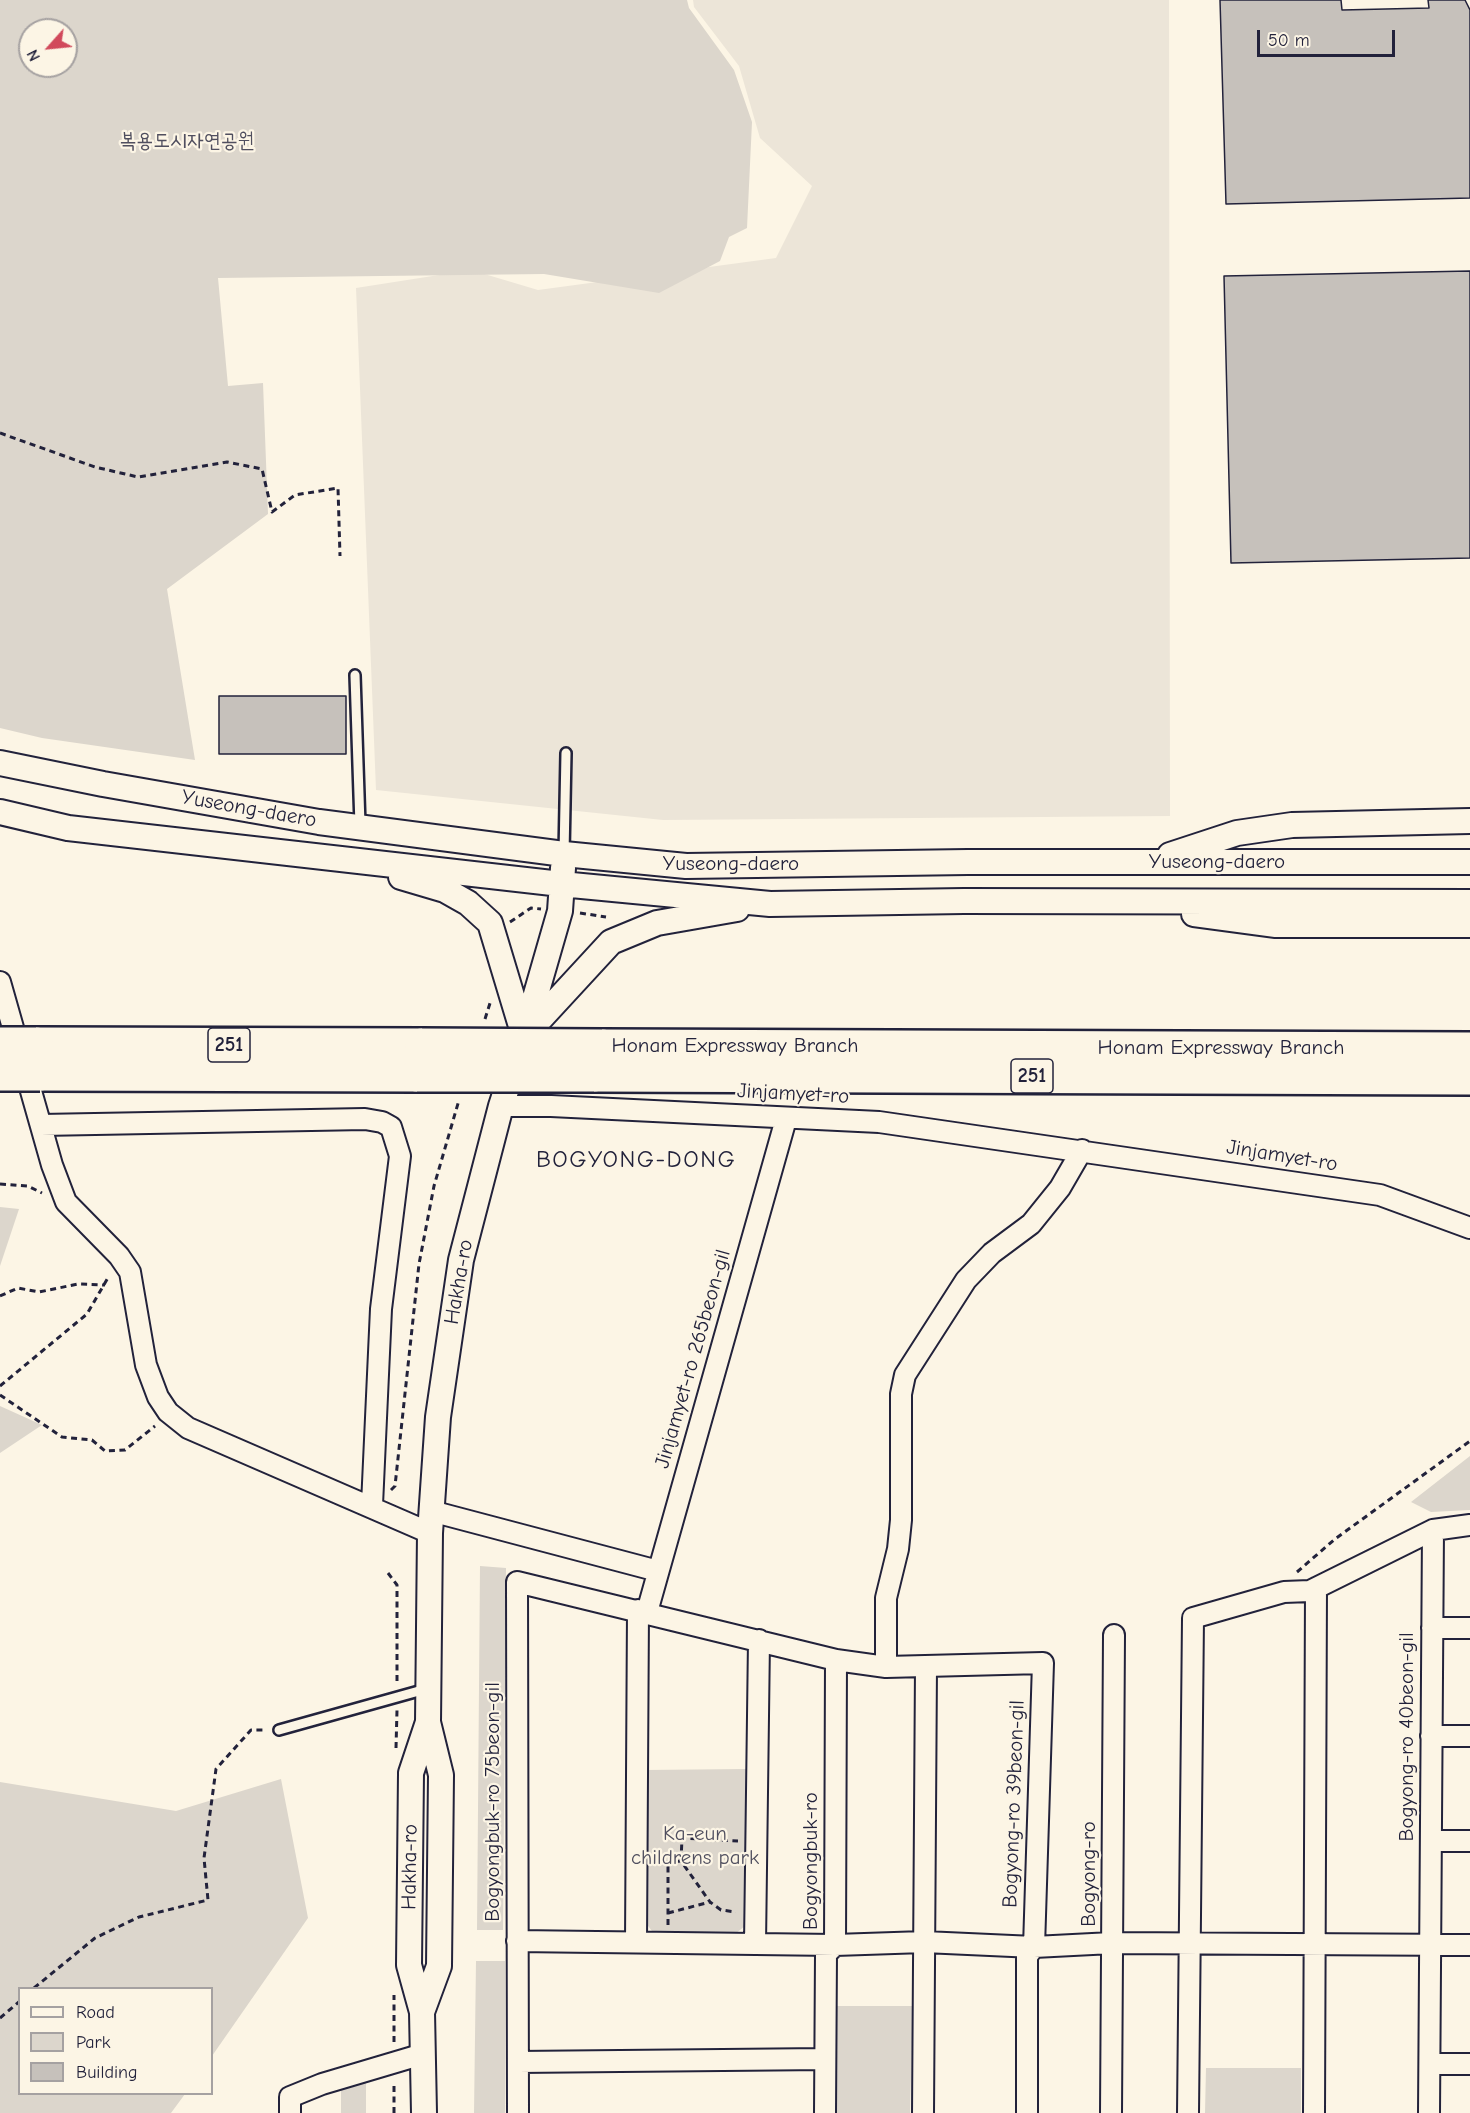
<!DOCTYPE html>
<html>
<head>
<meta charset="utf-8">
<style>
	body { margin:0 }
	#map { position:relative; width:1470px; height:2113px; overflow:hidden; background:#fcf5e5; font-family:"Comic Neue",sans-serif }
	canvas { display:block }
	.legend { position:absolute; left:18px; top:1987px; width:195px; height:108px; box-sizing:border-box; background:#fcf5e5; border:2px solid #a5a1a1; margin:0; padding:8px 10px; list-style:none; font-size:18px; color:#22223b }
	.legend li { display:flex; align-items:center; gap:12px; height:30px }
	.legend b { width:30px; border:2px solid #a5a1a1 }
	.north { position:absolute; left:18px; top:18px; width:60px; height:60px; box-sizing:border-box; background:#fcf5e5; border:2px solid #a5a1a1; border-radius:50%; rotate:243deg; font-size:16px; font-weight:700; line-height:24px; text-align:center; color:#22223b }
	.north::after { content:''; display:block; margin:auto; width:21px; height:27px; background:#d1495b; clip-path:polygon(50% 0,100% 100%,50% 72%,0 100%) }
	.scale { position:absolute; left:1257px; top:30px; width:138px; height:27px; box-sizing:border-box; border:3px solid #22223b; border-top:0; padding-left:8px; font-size:18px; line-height:21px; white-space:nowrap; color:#22223b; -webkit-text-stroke:4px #fcf5e5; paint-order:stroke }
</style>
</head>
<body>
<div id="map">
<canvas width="1470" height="2113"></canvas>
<ul class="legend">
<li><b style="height:8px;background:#fcf5e5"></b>Road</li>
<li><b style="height:16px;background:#dcd6cc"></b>Park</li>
<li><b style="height:16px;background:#c6c1bb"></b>Building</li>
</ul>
<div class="north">N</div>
<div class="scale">50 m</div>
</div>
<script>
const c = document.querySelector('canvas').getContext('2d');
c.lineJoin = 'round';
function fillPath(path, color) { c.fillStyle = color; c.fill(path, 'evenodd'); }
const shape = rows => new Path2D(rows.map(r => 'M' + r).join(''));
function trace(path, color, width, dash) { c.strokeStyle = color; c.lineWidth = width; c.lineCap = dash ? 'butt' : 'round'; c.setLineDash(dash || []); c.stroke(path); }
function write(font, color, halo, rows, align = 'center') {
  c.font = font + ' "Comic Neue","Poor Story",sans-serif'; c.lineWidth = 4.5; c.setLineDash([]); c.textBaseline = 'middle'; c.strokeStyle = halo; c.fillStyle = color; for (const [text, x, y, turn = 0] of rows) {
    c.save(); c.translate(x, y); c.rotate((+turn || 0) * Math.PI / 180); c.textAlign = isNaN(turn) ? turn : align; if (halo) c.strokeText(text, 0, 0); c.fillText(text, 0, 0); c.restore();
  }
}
fillPath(shape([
	[693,0,1169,0,1170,816,663,820,376,790,356,288,471,270,538,290,776,258,812,186,760,138,739,66,694,7]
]), '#ece5d8');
fillPath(shape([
	[0,0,687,0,689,8,734,70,752,122,747,228,729,237,720,261,659,293,544,274,218,278,228,386,263,383,268,514,167,589,195,760,42,738,0,728],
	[30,30,66,30,66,66,30,66],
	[0,1207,19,1209,0,1266],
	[0,1406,42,1425,0,1453],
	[1470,1456,1470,1510,1431,1512,1411,1502],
	[480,1566,506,1568,503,1930,477,1930],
	[746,1769,745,1926,735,1934,655,1935,645,1922,645,1770],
	[281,1779,308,1918,212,2056,212,1988,20,1988,20,2094,185,2094,171,2113,0,2113,0,1782,176,1811],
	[476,1961,505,1961,505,2113,474,2113],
	[832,2006,913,2006,910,2113,832,2113],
	[1206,2068,1301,2068,1301,2113,1205,2113],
	[341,2078,366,2078,366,2113,341,2113]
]), '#dcd6cc');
const building = shape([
	[1220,0,1341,0,1342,10,1429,8,1428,0,1465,0,1470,10,1470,198,1226,204,1220,0],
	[1470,271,1470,558,1231,563,1224,276,1470,271],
	[219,696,346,696,346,754,219,754,219,696]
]);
fillPath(building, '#c6c1bb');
trace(building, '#22223b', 1.5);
const service = shape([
	[355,675,360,825],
	[564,854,566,753],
	[279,1730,426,1689]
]);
const minor = shape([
	[0,982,52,1165,66,1202,119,1256,130,1272,146,1365,158,1397,168,1412,188,1428,430,1533],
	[501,1106,551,1106,879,1122,1380,1195,1470,1228],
	[41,1125,365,1119,382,1122,391,1127,400,1156,381,1309,372,1505],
	[431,1511,658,1571],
	[647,1612,786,1119],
	[1432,1628,1470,1628],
	[886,1667,886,1598,898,1549,901,1520,901,1394,905,1375,966,1280,992,1253,1031,1224,1060,1188,1082,1150],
	[1431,1736,1470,1736],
	[1431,1841,1470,1841],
	[517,1941,835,1945,924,1942,1034,1947,1112,1943,1470,1945],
	[636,1942,638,1610],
	[755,1944,759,1640],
	[518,2062,825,2059],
	[1430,2064,1470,2064],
	[290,2113,290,2097,322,2084,423,2054],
	[518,2113,517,1582,836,1660,886,1667,1043,1663,1034,1947,1027,1956,1027,2113],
	[825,2113,826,1954,835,1945,836,1660],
	[923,2113,926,1666],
	[1111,2113,1114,1635],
	[1188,2113,1193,1618,1284,1592,1310,1591,1433,1530,1470,1525],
	[1314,2113,1316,1588],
	[1429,2113,1433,1530]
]);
const tertiary = shape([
	[0,763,103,784,319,822,564,854,686,866,968,862,1470,862],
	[0,812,68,828,561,884,770,904,964,901,1470,902],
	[1170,855,1237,833,1292,825,1470,821],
	[401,877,445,890,468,903,490,923,524,1036],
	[1194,914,1276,925,1470,925],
	[528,1032,611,942,657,923,737,909],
	[422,2012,439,1966,441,1775,428,1722,430,1533,438,1417,461,1260,501,1106,524,1036,560,911,563,868],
	[424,2113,422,2012,409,1965,411,1773,428,1722]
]);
const motorway = shape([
	[36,1044,422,1045],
	[602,1046,1470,1049],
	[40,1074,417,1075],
	[594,1075,1470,1078]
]);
trace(service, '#22223b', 14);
trace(minor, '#22223b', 24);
trace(tertiary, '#22223b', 28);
trace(motorway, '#22223b', 38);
trace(shape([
	[0,433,95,467,138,477,227,462,262,469,272,512,295,495,338,488,340,556],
	[580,913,606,917],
	[510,922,531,908,541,909],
	[485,1019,491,1000],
	[0,1184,28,1186,42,1193],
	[0,1296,18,1288,39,1292,78,1284,105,1285],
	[0,1386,87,1314,109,1276],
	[0,1395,62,1437,92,1440,105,1451,125,1450,155,1426],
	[391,1490,395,1486,419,1264,434,1186,459,1100],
	[1297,1572,1335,1539,1470,1441],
	[388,1573,397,1585,397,1682],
	[396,1748,397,1710],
	[681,1861,682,1838,738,1841],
	[655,1863,681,1861,710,1902,721,1910,736,1912],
	[668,1913,710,1902],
	[668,1925,668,1863],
	[34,1988,95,1938,139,1917,208,1900,204,1858,216,1769,251,1730,265,1730],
	[0,2018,20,2001],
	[394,2042,394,1995],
	[394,2113,394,2082]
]), '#22223b', 3, [6, 4.5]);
trace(service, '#fcf5e5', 9);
trace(minor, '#fcf5e5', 20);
trace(tertiary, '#fcf5e5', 24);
trace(motorway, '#fcf5e5', 33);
const motorwayBridge = shape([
	[0,1044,36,1044],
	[422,1045,602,1046],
	[0,1074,40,1074],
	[417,1075,594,1075]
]);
trace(motorwayBridge, '#22223b', 38, []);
trace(motorwayBridge, '#fcf5e5', 33);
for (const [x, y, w] of [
	[229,1045,42],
	[1032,1076,42]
]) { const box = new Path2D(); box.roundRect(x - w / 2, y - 17, w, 34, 4.5); c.fillStyle = '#fcf5e5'; c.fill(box); trace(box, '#22223b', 1.5); }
write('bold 20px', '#22223b', null, [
	["251",229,1045],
	["251",1032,1076]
]);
write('21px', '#504f5f', '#fcf5e5', [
	["복용도시자연공원",187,141],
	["Ka-eun",695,1834],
	["childrens park",695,1858]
]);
write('21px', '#22223b', '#fcf5e5', [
	["Yuseong-daero",249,809,10],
	["Yuseong-daero",1217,862],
	["Yuseong-daero",731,864],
	["Honam Expressway Branch",735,1046],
	["Honam Expressway Branch",1221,1048],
	["Jinjamyet-ro",793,1094,3],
	["Jinjamyet-ro",1282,1156,9],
	["Hakha-ro",459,1282,-80],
	["Jinjamyet-ro 265beon-gil",693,1359,-74],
	["Bogyong-ro 40beon-gil",1407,1737,-90],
	["Bogyongbuk-ro 75beon-gil",493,1802,-90],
	["Bogyong-ro 39beon-gil",1014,1804,-88],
	["Bogyongbuk-ro",811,1861,-90],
	["Hakha-ro",410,1867,-89],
	["Bogyong-ro",1089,1874,-90]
]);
c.letterSpacing = '1.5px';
write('24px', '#22223b', '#fcf5e5', [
	["BOGYONG-DONG",636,1160]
]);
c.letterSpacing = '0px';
</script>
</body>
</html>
